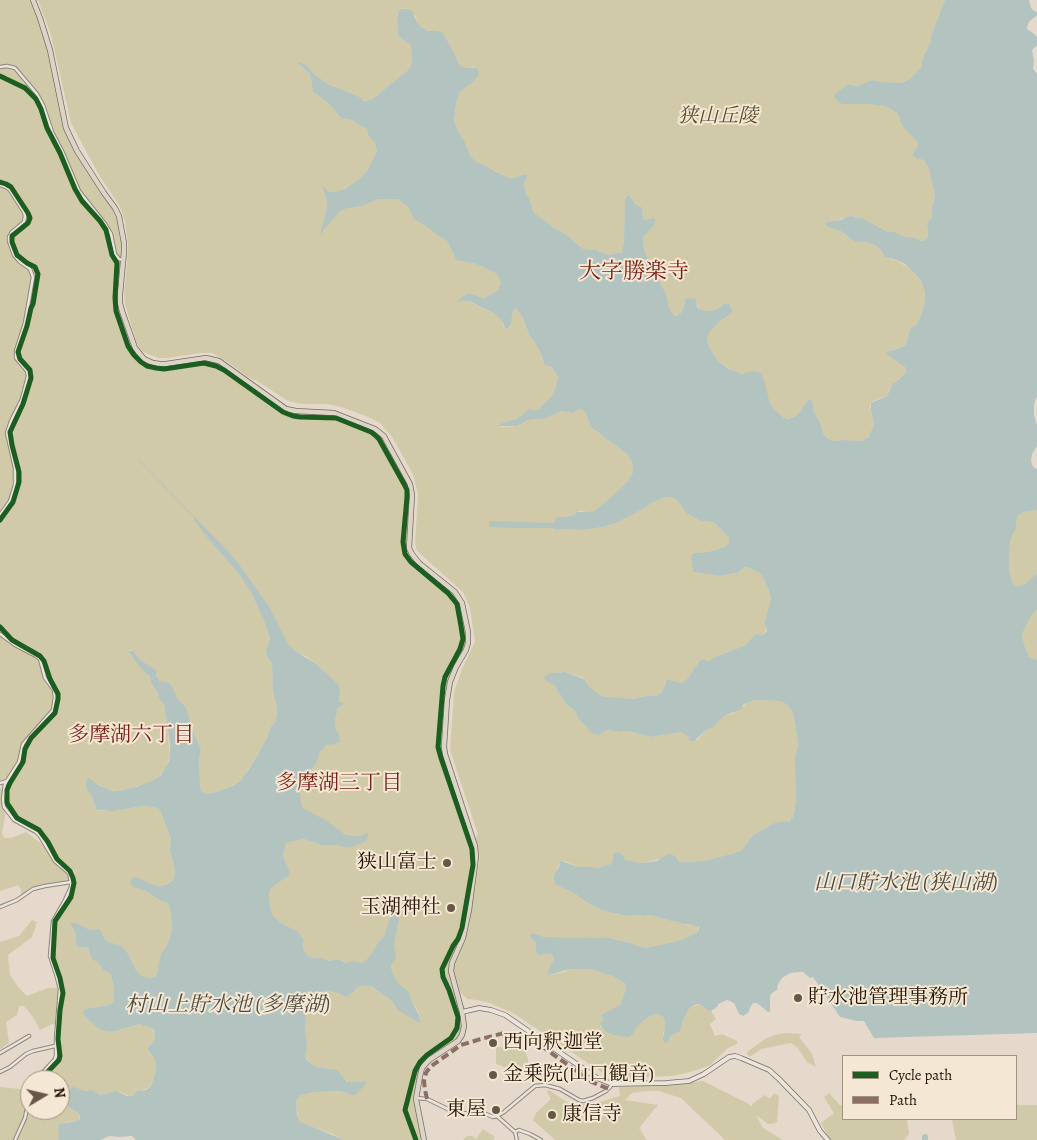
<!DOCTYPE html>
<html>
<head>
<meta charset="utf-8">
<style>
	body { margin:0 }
	#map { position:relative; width:1037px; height:1140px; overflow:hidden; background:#e4d9ca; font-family:Alegreya,serif }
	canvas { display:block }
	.legend { position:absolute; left:842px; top:1055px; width:175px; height:65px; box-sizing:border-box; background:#f4e8d5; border:1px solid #a19280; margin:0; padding:6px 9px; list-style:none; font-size:15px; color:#241100 }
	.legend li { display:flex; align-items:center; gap:10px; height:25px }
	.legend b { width:25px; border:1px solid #a19280 }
	.north { position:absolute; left:20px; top:1070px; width:50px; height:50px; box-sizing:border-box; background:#f4e8d5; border:1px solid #a19280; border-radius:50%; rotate:81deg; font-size:14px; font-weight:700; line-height:20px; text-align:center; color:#241100 }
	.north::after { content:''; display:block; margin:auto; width:18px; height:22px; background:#675747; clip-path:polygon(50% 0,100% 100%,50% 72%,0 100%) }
</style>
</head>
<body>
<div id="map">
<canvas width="1037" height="1140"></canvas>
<ul class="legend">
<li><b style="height:6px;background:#1b5e20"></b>Cycle path</li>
<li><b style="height:6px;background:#8d6e63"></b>Path</li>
</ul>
<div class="north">N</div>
</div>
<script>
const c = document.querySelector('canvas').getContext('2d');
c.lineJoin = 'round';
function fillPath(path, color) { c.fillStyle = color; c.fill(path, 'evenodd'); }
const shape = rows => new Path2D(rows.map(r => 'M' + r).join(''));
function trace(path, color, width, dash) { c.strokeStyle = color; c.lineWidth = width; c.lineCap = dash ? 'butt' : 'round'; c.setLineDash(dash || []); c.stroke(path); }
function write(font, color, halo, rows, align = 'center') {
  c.font = font + ' Alegreya,"Noto Serif JP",serif'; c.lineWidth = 4; c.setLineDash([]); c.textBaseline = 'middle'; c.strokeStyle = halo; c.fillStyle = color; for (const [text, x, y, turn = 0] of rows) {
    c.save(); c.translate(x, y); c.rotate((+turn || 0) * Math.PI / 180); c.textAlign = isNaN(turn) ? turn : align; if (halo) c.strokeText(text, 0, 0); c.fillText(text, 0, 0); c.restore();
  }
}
fillPath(shape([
	[0,0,33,0,40,18,66,128,77,151,115,208,124,243,120,294,131,338,144,359,160,364,212,359,286,409,329,412,371,427,384,436,411,490,409,539,412,554,460,600,468,643,450,682,444,747,475,846,469,910,451,971,464,1026,458,1041,425,1064,416,1099,424,1140,344,1140,330,1133,307,1125,301,1122,298,1118,296,1101,301,1095,314,1092,334,1091,344,1092,351,1095,354,1095,367,1083,360,1082,348,1082,332,1068,322,1068,317,1067,313,1065,306,1058,305,1054,307,1046,305,1027,305,1017,310,1000,315,994,319,991,327,991,338,993,344,996,349,996,358,987,370,986,392,1001,397,1009,413,1018,421,1022,421,1020,418,1011,411,1000,409,992,398,983,392,971,391,965,394,954,394,947,400,916,389,923,384,936,377,944,372,953,366,960,362,963,352,961,346,963,338,959,330,961,321,958,313,958,307,955,303,948,303,939,297,931,283,924,274,917,271,911,269,897,270,890,275,885,289,876,290,872,283,856,286,843,304,839,321,845,335,845,349,848,368,833,360,836,346,835,303,808,301,801,300,793,303,785,307,776,317,762,320,752,326,744,335,744,339,735,335,727,335,721,338,708,340,690,316,664,307,657,297,652,292,647,289,647,286,643,269,606,242,568,229,552,196,518,211,542,239,574,251,592,264,621,270,638,266,650,268,658,272,663,273,692,277,708,276,720,270,728,267,738,243,778,237,783,229,787,218,791,208,794,204,793,201,791,200,785,199,759,201,751,200,747,193,731,186,707,178,699,171,684,167,682,160,681,156,676,157,672,155,669,142,661,136,654,131,650,128,651,141,669,150,677,151,683,159,695,164,704,167,723,170,756,166,767,160,775,154,780,148,783,128,789,118,791,109,790,95,783,87,790,92,796,96,809,100,811,116,810,143,806,157,808,160,810,171,839,170,851,175,870,174,879,166,884,159,886,151,884,137,877,136,888,146,891,161,901,168,903,171,913,172,931,168,943,164,950,157,973,156,976,149,978,140,975,136,970,127,952,122,946,110,944,103,937,76,923,70,925,76,934,79,947,88,947,92,960,98,962,103,970,111,974,114,989,114,1001,111,1004,103,1006,84,1009,83,1010,83,1014,96,1027,104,1031,109,1032,116,1031,139,1024,149,1026,153,1029,155,1039,155,1041,150,1044,147,1050,155,1059,156,1063,156,1070,153,1081,148,1088,136,1092,133,1096,129,1096,120,1092,108,1093,100,1095,92,1090,85,1091,75,1087,73,1087,66,1092,60,1093,60,1080,43,1080,61,1060,60,1046,62,1025,52,1024,40,1030,33,1017,24,1006,19,1006,17,1015,6,1022,9,1043,1,1049,0,1048,0,942,19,936,32,920,37,922,32,937,8,955,10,975,19,988,27,996,48,988,60,988,63,987,60,975,53,958,56,921,68,903,75,889,75,872,59,858,40,829,18,816,9,801,10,787,5,779,0,780],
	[38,0,945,0,931,36,931,41,924,55,921,67,911,78,902,83,883,82,872,80,862,85,858,86,853,84,845,86,834,95,842,104,869,104,883,106,891,109,897,113,899,116,901,124,919,142,918,145,912,155,917,159,924,160,929,169,935,197,932,206,932,217,927,223,928,237,924,241,922,241,915,238,901,236,895,232,888,232,862,218,856,218,852,216,846,217,836,221,828,222,827,227,841,231,855,242,864,242,875,245,881,250,885,257,897,261,909,268,921,281,925,292,924,307,917,324,910,329,906,345,900,348,888,351,905,367,906,373,896,381,890,388,887,396,873,401,870,406,874,423,872,431,865,440,862,441,845,440,833,441,827,438,824,435,820,422,814,412,812,401,808,400,800,412,794,417,788,419,783,417,772,407,767,395,745,373,741,374,735,372,718,361,709,347,706,341,708,335,710,332,719,322,732,313,721,305,715,310,707,311,700,309,698,307,696,300,685,299,684,307,681,313,676,316,674,316,669,307,666,293,654,273,644,250,643,237,652,228,651,219,644,220,643,211,635,204,631,196,628,196,625,211,624,241,622,252,609,255,596,250,583,249,564,233,553,227,532,212,530,200,525,192,524,183,528,175,525,174,519,177,510,178,496,172,485,165,477,162,471,157,464,140,458,131,454,120,456,104,460,92,473,82,476,78,474,67,464,67,460,65,458,60,432,31,425,30,418,24,415,15,403,8,398,11,397,15,398,36,411,45,412,62,408,70,371,100,364,101,360,97,328,84,313,73,306,65,300,65,310,74,313,92,327,102,342,119,352,120,359,125,367,129,368,135,375,142,377,151,368,169,363,176,345,189,334,192,329,192,324,188,322,188,327,201,326,214,323,222,323,233,324,229,339,212,345,209,362,206,379,199,398,199,408,207,415,219,420,223,426,226,437,235,447,241,456,260,476,264,497,274,502,283,498,290,484,298,468,293,458,302,468,301,495,314,503,322,504,328,512,319,513,311,515,308,516,308,523,318,530,337,533,340,541,354,544,362,547,366,550,367,556,373,558,378,554,392,551,397,539,409,535,410,533,409,517,419,497,425,502,427,519,426,528,420,537,419,561,411,572,413,578,410,581,409,585,412,591,427,594,430,598,432,605,438,622,450,627,454,632,462,633,472,628,481,610,498,594,511,588,512,579,511,574,515,566,517,556,517,554,523,512,523,515,528,554,528,555,529,582,530,603,527,618,522,643,509,652,503,661,499,666,497,674,498,679,502,686,513,701,521,707,521,715,523,729,538,729,543,725,547,708,552,695,553,691,559,693,572,720,576,734,574,740,572,743,568,747,567,761,574,768,588,771,599,765,634,762,635,755,634,746,645,715,657,709,661,703,659,698,662,695,668,688,678,681,683,676,682,667,679,662,692,656,696,646,696,633,699,601,696,590,687,584,678,565,672,552,673,546,681,554,685,566,704,576,712,577,717,588,729,600,734,605,731,608,730,620,732,628,731,651,737,681,732,697,740,706,730,714,727,719,721,726,715,732,714,743,707,746,703,755,700,781,701,786,704,793,712,798,743,795,758,795,769,796,802,793,817,789,822,787,821,774,823,753,835,741,851,705,861,680,862,676,859,660,859,643,863,635,862,626,860,621,853,618,852,615,853,613,856,613,863,606,866,598,868,593,867,579,867,562,860,558,866,555,884,575,894,586,902,597,908,617,914,626,916,636,915,644,916,651,915,671,921,675,921,683,924,697,926,699,929,696,933,682,940,645,948,630,943,609,938,544,937,533,933,534,940,536,943,540,955,549,954,553,956,554,958,549,975,564,972,570,969,585,969,594,970,612,976,626,984,626,988,621,1004,601,1016,603,1020,600,1023,600,1027,606,1032,631,1036,638,1026,647,1018,653,1015,658,1014,663,1017,664,1018,665,1026,663,1035,669,1041,671,1036,678,1032,690,1007,700,1004,707,1010,711,1011,716,1019,710,1024,715,1036,722,1034,737,1041,737,1044,728,1048,710,1065,694,1071,672,1076,616,1078,606,1075,513,1013,490,1003,477,1000,467,999,460,992,454,971,454,966,464,943,469,927,480,858,476,838,478,834,450,750,454,692,462,669,475,642,470,608,463,592,417,551,416,548,415,543,418,494,413,474,392,437,380,423,366,416,341,407,327,404,301,404,288,401,257,381,249,378,228,362,212,353,201,353,167,358,159,358,145,353,140,349,136,341,125,304,124,294,127,264,128,245,125,222,122,212,119,205,99,175,71,123,51,35],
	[1037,510,1037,573,1024,585,1017,586,1013,584,1009,571,1010,541,1016,528,1017,517,1019,515,1024,512],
	[1037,609,1037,660,1029,657,1025,647,1022,636,1023,632,1031,616],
	[0,788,3,790,5,816,2,833,4,838,11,838,26,832,42,844,53,861,65,872,69,879,67,882,44,884,30,888,21,896,21,889,18,885,0,891],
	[785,1033,801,1034,799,1037,812,1054,816,1067,807,1062,798,1048,791,1043,761,1049,751,1056,747,1055,747,1052,765,1039,775,1035],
	[496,1047,524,1048,528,1059,528,1064,545,1065,547,1066,546,1081,536,1081,527,1077,515,1068,504,1067,496,1064],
	[703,1081,749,1104,751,1107,753,1103,765,1095,770,1099,774,1093,779,1096,777,1122,772,1124,768,1124,756,1115,763,1128,783,1140,725,1140,681,1098,659,1091,647,1091,632,1093,625,1100,658,1105,639,1128,647,1140,555,1140,533,1120,536,1113,551,1099,547,1092,549,1090,573,1106,578,1104,594,1104,620,1096,619,1087,681,1084],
	[0,1087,30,1090,30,1110,60,1110,60,1102,79,1114,79,1120,76,1121,66,1122,58,1140,0,1140],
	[829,1093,840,1105,843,1105,843,1119,907,1119,909,1134,904,1140,830,1140,821,1123,834,1113,824,1097],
	[1016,1105,1037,1105,1037,1140,956,1140,952,1119,1016,1119],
	[483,1129,495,1137,493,1140,463,1140,467,1136,472,1136,476,1139]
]), '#d1caa8');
fillPath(shape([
	[945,0,1029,0,1031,8,1034,11,1037,12,1037,15,1029,22,1027,27,1027,29,1033,33,1037,37,1037,45,1032,50,1034,61,1033,69,1037,74,1037,397,1036,398,1034,405,1034,415,1037,425,1037,446,1032,454,1031,461,1033,467,1037,469,1037,510,1024,512,1019,515,1017,517,1016,528,1010,541,1009,571,1013,584,1017,586,1024,585,1037,573,1037,609,1031,616,1023,632,1022,636,1025,647,1029,657,1037,660,1037,1033,874,1038,864,1021,857,1021,840,1017,813,977,810,978,803,972,799,972,790,973,782,978,778,984,777,990,772,993,770,996,770,1012,768,1012,757,1003,753,1003,751,1006,748,1013,743,1016,739,1014,734,1003,730,1001,727,1000,718,1004,718,1006,711,1011,707,1010,700,1004,697,1004,690,1007,683,1021,680,1031,671,1036,668,1042,665,1043,663,1040,665,1026,664,1018,663,1017,658,1014,653,1015,647,1018,638,1026,632,1035,629,1037,614,1035,606,1032,601,1027,600,1023,603,1020,601,1015,621,1004,626,988,626,984,612,976,594,970,585,969,570,969,549,975,548,974,548,971,554,959,553,956,549,954,538,955,536,951,536,943,530,937,530,935,533,933,544,937,609,938,630,943,645,948,682,940,696,933,699,930,699,927,688,924,683,924,675,921,671,921,651,915,644,916,636,915,626,916,605,911,597,908,586,902,575,894,555,884,554,880,554,875,558,869,560,863,562,860,564,862,579,867,593,867,598,868,611,864,613,861,613,854,614,853,618,852,621,853,626,860,635,862,643,863,657,861,668,854,675,856,678,861,680,862,705,861,741,851,753,835,774,823,787,821,789,822,793,817,796,802,795,769,795,758,798,743,793,712,786,704,781,701,755,700,744,704,741,709,737,711,726,715,719,721,714,727,706,730,694,741,690,741,688,736,681,732,651,737,628,731,620,732,608,730,605,731,599,735,593,734,588,729,577,717,576,712,566,704,554,685,546,681,544,678,545,676,552,673,565,672,584,679,590,687,601,696,633,699,646,696,656,696,662,692,667,679,676,682,681,683,688,678,700,660,703,659,709,661,715,657,746,645,755,634,762,635,765,634,767,630,765,622,771,599,768,588,761,574,747,567,743,568,738,573,720,576,693,572,691,559,693,553,708,552,725,547,729,543,729,538,715,523,707,521,701,521,686,513,679,502,674,498,666,497,661,499,652,503,643,509,618,522,603,527,582,530,554,529,554,528,515,528,489,527,489,521,554,523,556,517,566,517,574,515,577,512,588,512,594,511,610,498,628,481,633,472,632,462,627,454,622,450,605,438,598,432,594,430,591,427,585,412,581,409,578,410,573,413,561,411,545,418,528,420,518,426,497,426,502,423,517,419,529,409,535,410,539,409,551,397,554,392,558,378,556,373,551,367,545,365,541,354,533,340,530,337,523,318,516,308,515,308,513,311,511,323,509,327,505,329,503,322,495,314,469,301,456,302,468,293,484,298,498,290,501,283,497,274,476,264,456,260,447,241,437,235,426,226,420,223,414,219,408,207,398,199,379,199,362,206,345,209,339,212,330,223,324,229,322,235,321,231,323,222,326,214,327,201,322,187,324,187,329,192,334,192,345,189,363,176,368,169,377,151,375,143,368,135,367,129,359,125,352,120,342,119,327,102,313,92,310,74,297,62,306,65,313,73,328,84,360,97,364,101,371,100,408,70,412,62,411,45,398,36,397,20,398,11,401,9,406,9,412,11,417,22,421,27,428,31,437,31,443,33,460,65,464,67,476,68,479,71,479,75,473,82,460,92,456,104,454,120,458,131,464,140,471,157,477,162,485,165,496,172,510,178,518,177,525,174,528,175,524,183,525,192,530,200,533,212,553,227,564,233,583,249,596,250,609,255,622,252,624,241,625,201,626,197,630,195,635,204,642,208,644,220,653,218,656,220,652,228,643,237,644,250,654,273,666,293,669,307,674,316,676,316,681,313,684,307,685,299,689,298,696,299,697,307,700,309,707,311,715,310,724,304,729,304,732,309,732,313,719,322,710,332,707,338,707,341,709,347,718,361,729,369,741,374,753,371,759,372,761,373,765,383,769,400,772,407,783,417,788,419,794,417,800,412,806,402,810,399,812,401,814,412,820,422,824,435,827,438,833,441,845,440,862,441,868,437,873,428,874,423,871,410,871,403,887,396,892,385,906,373,905,367,888,355,886,352,900,348,906,345,910,329,917,324,924,307,925,292,921,281,915,274,905,264,893,259,885,257,881,250,875,245,864,242,855,242,841,231,827,227,825,224,828,222,841,220,846,217,852,216,856,218,862,218,888,232,895,232,901,236,915,238,922,241,924,241,928,237,927,223,932,217,932,206,935,197,929,169,924,160,917,159,912,155,918,145,918,142,903,127,900,121,899,116,897,113,891,109,883,106,869,104,842,104,835,99,834,95,845,86,850,84,858,86,872,80,883,82,902,83,911,78,921,67,924,55,931,41,931,36],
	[195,517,229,552,242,568,269,606,289,646,292,647,297,652,316,664,338,684,340,690,339,701,344,704,338,708,335,721,335,727,339,735,340,742,335,744,326,745,320,752,317,762,307,776,303,785,300,793,301,801,303,808,325,820,346,835,360,836,368,833,368,837,366,841,349,848,335,845,321,845,304,839,286,843,283,856,290,872,289,876,275,885,270,890,269,897,271,911,274,917,283,924,297,931,303,939,303,948,307,955,313,958,321,958,330,961,338,959,346,963,352,961,362,963,366,960,372,953,377,944,384,936,391,916,396,913,399,913,400,914,394,947,396,958,391,965,392,971,398,983,409,992,411,1000,419,1015,421,1022,418,1022,401,1012,397,1009,392,1001,372,987,368,986,358,987,349,996,346,997,338,993,327,991,317,992,311,998,306,1012,305,1027,307,1046,305,1056,307,1060,313,1065,317,1067,322,1068,335,1069,338,1071,347,1082,367,1082,365,1085,355,1095,351,1095,344,1092,337,1091,314,1092,301,1095,296,1101,297,1115,298,1118,301,1122,344,1140,136,1140,132,1136,119,1137,109,1136,101,1140,58,1140,59,1136,58,1126,60,1124,76,1121,79,1120,80,1118,79,1114,78,1113,60,1102,60,1093,66,1092,73,1087,75,1087,85,1091,92,1090,100,1095,116,1091,127,1096,133,1096,137,1091,146,1090,150,1087,153,1081,156,1070,156,1066,155,1059,147,1049,155,1039,154,1030,152,1028,139,1024,116,1031,109,1032,104,1031,96,1027,83,1014,83,1012,84,1009,103,1006,111,1004,114,1001,114,989,111,974,103,970,98,962,92,960,88,947,79,947,76,945,76,934,70,924,72,923,76,923,90,930,99,929,101,931,104,938,108,942,122,946,127,952,136,970,140,975,149,978,156,976,157,973,161,954,168,943,172,931,171,913,168,903,161,901,146,891,133,887,130,882,132,878,137,877,151,884,159,886,167,884,174,879,175,870,170,851,171,839,160,810,157,808,143,806,112,811,98,810,96,809,92,796,87,790,86,785,87,779,89,778,98,785,113,791,118,791,136,787,154,780,161,775,169,761,170,756,170,745,167,723,164,704,158,697,159,695,151,683,150,677,141,669,128,651,133,651,142,661,155,669,157,672,156,676,160,681,167,682,171,684,178,699,186,707,193,731,201,749,199,759,200,785,201,791,204,793,208,794,219,791,234,785,240,781,249,769,267,738,270,728,276,720,277,708,273,692,272,663,268,658,266,650,270,638,264,621,251,592,239,574,211,542,194,520]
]), '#b2c3c0');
trace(shape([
	[138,459,195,518]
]), '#b2c3c0', 1);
trace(shape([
	[925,1137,925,1140]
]), '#b2c3c0', 6);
const street = shape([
	[0,67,7,66,15,68,37,94,43,105,52,132,62,151,79,191,105,224,111,234,115,254,119,259,123,260],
	[0,185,6,187,10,190,24,212,25,216,24,222,12,232,9,237,9,241,14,255,20,262,30,269,33,277,25,323,16,351,16,358,27,371,28,376,22,399,11,421,7,433,15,468,15,485,10,501,0,515],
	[0,634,15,645,36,656,40,659,45,678,54,690,55,697,53,710,23,744,19,762,5,784,3,799,4,807,14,820,36,832,40,836,55,861,69,873,71,882,71,887,65,900,53,921,50,956,56,974,60,989,56,1039,56,1056,55,1059,36,1080],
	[0,783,7,781],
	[0,907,17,900,33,889,45,886,71,882],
	[0,1053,29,1036],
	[0,1072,10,1067,26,1054,33,1051,55,1046],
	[416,1098,427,1099,458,1114,481,1112,493,1117,497,1116],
	[515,1132,517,1140],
	[15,1140,25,1118,30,1093],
	[541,1140,530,1134,519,1130,515,1132,497,1116,504,1112,535,1086,545,1085,560,1089,579,1100,583,1101,593,1098,606,1091,610,1087,612,1084]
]);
const secondary = shape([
	[462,1012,479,1008,491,1010,505,1015,597,1078,612,1084,666,1083,689,1081,704,1074,729,1057,735,1056,741,1058,769,1070,779,1079,809,1110,820,1131,828,1140]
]);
const primary = shape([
	[33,0,40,18,50,50,66,128,77,151,104,193,115,208,119,216,124,243,124,252,120,294,120,303,122,311,135,348,144,359,153,363,160,364,166,364,206,358,219,361,286,409,296,411,334,413,375,429,384,436,387,442,410,484,412,495,409,548,412,554,419,563,455,592,462,603,468,632,468,643,466,650,456,667,450,682,447,700,444,747,445,754,475,846,476,857,469,910,463,938,452,963,451,971,462,1012,464,1026,462,1035,458,1041,429,1060,422,1068,420,1076,416,1099,424,1140]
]);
trace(street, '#8f867c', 4.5);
trace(secondary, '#746c62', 5.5);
trace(primary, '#746c62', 6);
trace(street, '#e9e4dc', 2.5);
trace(secondary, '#e9e4dc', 4);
trace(primary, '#dcd4c7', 4.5);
trace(shape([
	[427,1099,425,1090,424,1081,426,1073,430,1067,461,1045,481,1039,504,1033,528,1038,540,1045,592,1082,609,1089]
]), '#8d6e63', 4, [8, 4]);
trace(shape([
	[0,76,25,88,36,99,41,109,47,128,60,153,75,189,82,201,100,221,106,230,112,255,117,263,115,298,116,311,128,346,134,355,141,362,147,366,156,368,164,369,204,363,216,366,224,370,283,412,293,416,300,417,336,418,371,432,375,435,379,439,404,484,407,490,407,497,403,542,405,554,411,562,448,593,457,604,461,626,463,639,460,649,445,677,443,686,438,747,441,758,472,849,473,865,462,928,458,939,453,946,442,969,443,977,449,990,458,1017,457,1028,451,1038,427,1055,420,1062,415,1071,405,1110,416,1140],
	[0,182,6,184,11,187,28,213,30,218,28,223,12,236,12,242,17,255,27,263,35,267,38,274,33,304,31,308,27,326,18,352,20,359,30,370,31,378,23,404,10,432,12,445,19,472,19,482,13,502,0,520],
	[0,627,12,640,40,656,44,661,50,679,58,694,58,699,55,713,31,738,25,749,23,762,10,783,7,790,7,803,17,818,39,830,48,842,57,859,70,871,73,878,74,883,71,897,55,921,53,958,60,978,63,993,60,1010,58,1039,60,1056,59,1060,40,1080]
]), '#1b5e20', 5);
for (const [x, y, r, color] of [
	[447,863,5,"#675747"],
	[451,908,5,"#675747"],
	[798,998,5,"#675747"],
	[493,1043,5,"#675747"],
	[493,1075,5,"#675747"],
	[496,1110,5,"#675747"],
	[552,1115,5,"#675747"]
]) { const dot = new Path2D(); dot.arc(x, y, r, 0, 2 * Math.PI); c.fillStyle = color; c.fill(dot); trace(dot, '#f4e8d5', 2); }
write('italic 20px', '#5b4e31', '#f4e8d5', [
	["狭山丘陵",718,117]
]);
write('20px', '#241100', '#f4e8d5', [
	["狭山富士",437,863,"right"],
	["玉湖神社",441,908,"right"],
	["貯水池管理事務所",808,998],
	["西向釈迦堂",503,1043],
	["金乗院(山口観音)",503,1075],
	["東屋",486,1110,"right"],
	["康信寺",562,1115]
], 'left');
write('21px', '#7a1f14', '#f4e8d5', [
	["多摩湖六丁目",131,736],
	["多摩湖三丁目",339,784]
]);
write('italic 21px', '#4e4c41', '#f4e8d5', [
	["山口貯水池 (狭山湖)",906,884],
	["村山上貯水池 (多摩湖)",228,1006]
]);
write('22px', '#7a1f14', '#f4e8d5', [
	["大字勝楽寺",634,273]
]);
</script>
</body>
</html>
